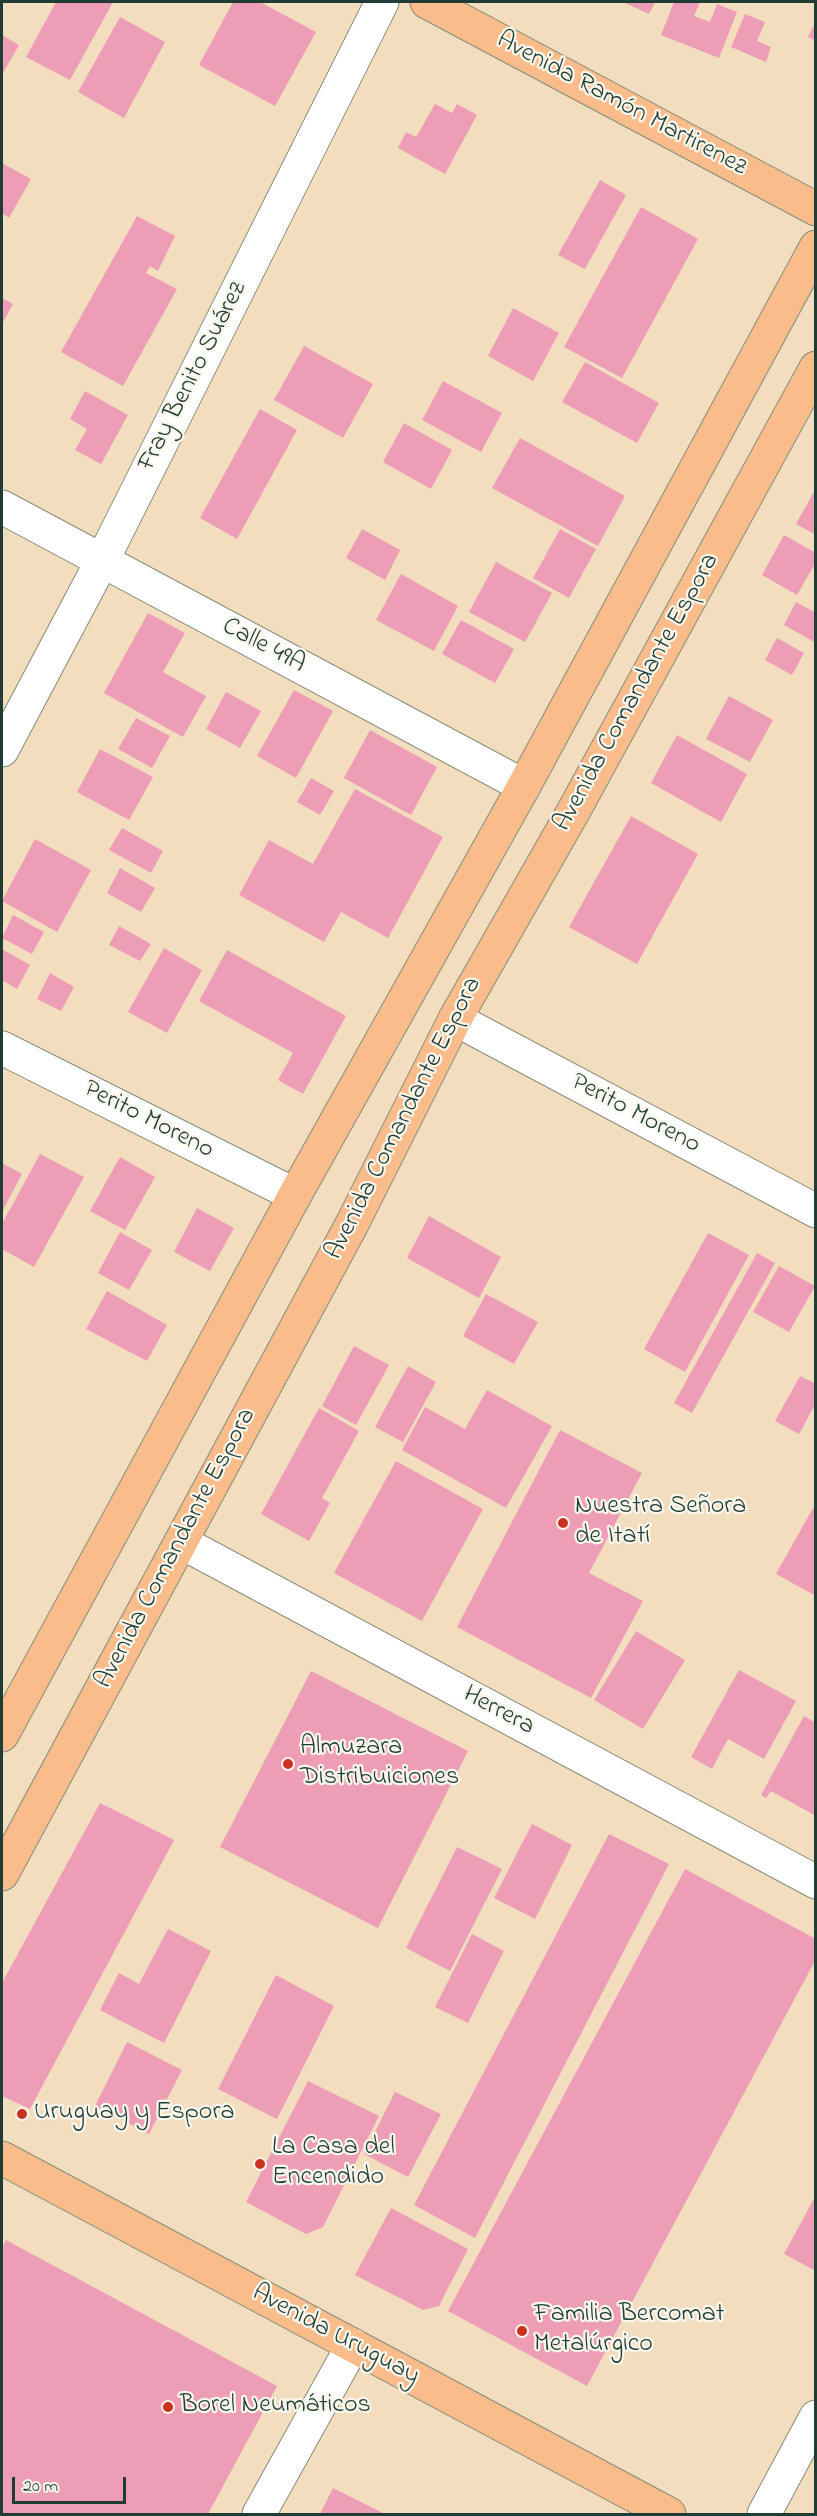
<!DOCTYPE html>
<html>
<head>
<meta charset="utf-8">
<style>
	body { margin:0 }
	#map { position:relative; width:817px; height:2516px; overflow:hidden; background:#f2ddbe; font-family:"Indie Flower",sans-serif }
	canvas { display:block }
	.frame { position:absolute; inset:0; border:3px solid #1f3d34; pointer-events:none }
	.scale { position:absolute; left:12px; top:2477px; width:114px; height:27px; box-sizing:border-box; border:3px solid #1f3d34; border-top:0; padding-left:8px; font-size:18px; line-height:21px; white-space:nowrap; color:#1f3d34; -webkit-text-stroke:4px #fbf7ec; paint-order:stroke }
</style>
</head>
<body>
<div id="map">
<canvas width="817" height="2516"></canvas>
<div class="frame"></div>
<div class="scale">20 m</div>
</div>
<script>
const c = document.querySelector('canvas').getContext('2d');
c.lineJoin = 'round';
function fillPath(path, color) { c.fillStyle = color; c.fill(path, 'evenodd'); }
const shape = rows => new Path2D(rows.map(r => 'M' + r).join(''));
function trace(path, color, width, dash) { c.strokeStyle = color; c.lineWidth = width; c.lineCap = dash ? 'butt' : 'round'; c.setLineDash(dash || []); c.stroke(path); }
function write(font, color, halo, rows, align = 'center') {
  c.font = font + ' "Indie Flower",sans-serif'; c.lineWidth = 4.5; c.setLineDash([]); c.textBaseline = 'middle'; c.strokeStyle = halo; c.fillStyle = color; for (const [text, x, y, turn = 0] of rows) {
    c.save(); c.translate(x, y); c.rotate((+turn || 0) * Math.PI / 180); c.textAlign = isNaN(turn) ? turn : align; if (halo) c.strokeText(text, 0, 0); c.fillText(text, 0, 0); c.restore();
  }
}
fillPath(shape([
	[56,2,113,2,70,80,26,57],
	[233,2,260,2,316,32,275,106,199,65],
	[623,2,655,2,649,14],
	[674,2,700,2,694,16,710,22,717,4,737,12,719,58,661,35],
	[745,14,765,22,757,41,771,47,766,62,731,47],
	[120,17,165,42,124,118,78,92],
	[816,21,816,41,808,37],
	[2,35,19,45,3,73,2,72],
	[435,104,452,113,457,104,477,115,445,174,398,148,406,132,416,137],
	[2,163,31,179,9,218,2,213],
	[600,180,626,195,585,269,558,255],
	[641,207,698,239,622,378,564,347],
	[137,216,175,236,158,271,150,266,146,273,177,289,123,386,61,352],
	[2,298,13,304,2,324],
	[513,308,559,333,533,381,488,356],
	[304,346,373,384,343,438,274,400],
	[585,362,659,403,637,443,562,402],
	[443,381,502,413,481,452,422,420],
	[85,391,128,415,101,464,75,450,87,429,70,419],
	[260,409,297,430,237,539,200,518],
	[404,423,452,450,431,489,383,462],
	[520,438,625,496,598,546,492,488],
	[816,488,816,535,796,524],
	[362,529,400,550,385,580,346,558],
	[560,529,596,549,569,598,533,578],
	[784,535,816,553,816,562,797,595,762,575],
	[496,562,552,593,525,642,469,612],
	[401,574,458,606,434,651,376,620],
	[796,602,816,613,816,643,784,625],
	[148,613,185,633,163,672,206,696,183,737,104,693],
	[461,620,514,649,495,683,442,654],
	[777,638,804,653,792,675,765,660],
	[294,690,333,711,296,778,257,756],
	[226,692,261,711,240,748,206,729],
	[729,696,773,720,750,762,706,739],
	[136,718,170,736,152,768,118,749],
	[370,730,437,767,411,815,344,778],
	[677,735,747,774,721,822,651,783],
	[100,749,153,777,129,820,77,792],
	[311,778,334,791,320,815,297,802],
	[355,789,443,837,388,938,341,912,324,942,239,895,269,840,313,864],
	[631,816,698,854,637,964,569,927],
	[122,828,163,851,151,873,109,850],
	[35,839,91,870,57,932,2,901],
	[120,868,155,888,141,912,107,893],
	[13,915,44,932,32,954,2,938],
	[119,926,151,944,140,961,109,945],
	[164,948,202,970,167,1033,128,1012],
	[2,949,30,965,17,989,2,980],
	[227,950,346,1016,303,1094,278,1080,293,1053,199,1001],
	[50,973,74,987,61,1011,37,999],
	[40,1154,84,1177,34,1267,2,1249,2,1224],
	[120,1157,155,1177,125,1230,90,1211],
	[2,1163,22,1174,2,1212],
	[197,1208,234,1228,210,1271,174,1252],
	[429,1216,501,1257,479,1298,407,1258],
	[120,1232,152,1250,129,1290,98,1273],
	[708,1233,749,1255,685,1372,644,1349],
	[757,1253,775,1263,692,1413,674,1403],
	[779,1266,815,1286,789,1332,753,1312],
	[107,1291,167,1325,147,1361,86,1329],
	[486,1294,538,1322,514,1364,463,1336],
	[354,1346,389,1365,356,1425,322,1406],
	[408,1366,436,1382,403,1442,375,1427],
	[800,1376,816,1384,816,1403,799,1434,775,1421],
	[487,1390,552,1426,506,1508,402,1450,425,1407,465,1429],
	[319,1408,359,1431,322,1498,330,1503,309,1541,261,1514],
	[560,1430,642,1473,589,1573,643,1601,591,1698,457,1627],
	[396,1461,483,1509,422,1621,334,1573],
	[813,1508,816,1509,816,1596,776,1574],
	[636,1631,685,1660,643,1729,594,1700],
	[739,1670,796,1701,764,1759,728,1739,712,1769,691,1757],
	[311,1671,468,1751,378,1928,220,1847],
	[804,1716,816,1723,816,1816,771,1791,766,1798,761,1795],
	[100,1803,174,1840,30,2109,2,2096,2,1983],
	[532,1824,572,1845,535,1919,494,1898],
	[609,1834,669,1864,475,2238,414,2205],
	[457,1847,502,1869,450,1971,406,1948],
	[685,1869,816,1939,816,1959,587,2386,448,2311],
	[168,1929,211,1951,164,2043,100,2010,119,1973,139,1984],
	[472,1934,504,1951,468,2023,435,2007],
	[276,1975,334,2006,277,2119,218,2089],
	[127,2042,182,2070,149,2134,95,2106],
	[308,2081,379,2116,323,2227,306,2234,246,2202],
	[395,2092,441,2114,408,2177,364,2154],
	[816,2195,816,2271,784,2254],
	[391,2208,468,2249,439,2306,423,2310,355,2275],
	[6,2240,277,2386,208,2514,2,2514,2,2249],
	[333,2488,385,2514,320,2514]
]), '#ee9db6');
const minor = shape([
	[2,507,524,786],
	[2,750,102,561,382,2],
	[455,1019,816,1211],
	[2,1048,295,1195],
	[181,1542,816,1882],
	[259,2514,353,2345],
	[764,2514,816,2417]
]);
const major = shape([
	[427,2,816,209],
	[2,1735,295,1195,524,786,816,247],
	[2,1874,352,1224,455,1019,573,812,816,368],
	[2,2158,669,2514]
]);
trace(minor, '#888d79', 35);
trace(major, '#888d79', 35);
trace(minor, '#fff', 33);
trace(major, '#fabc8b', 33);
for (const [x, y, r, color] of [
	[563,1523,6,"#c8321e"],
	[288,1764,6,"#c8321e"],
	[22,2114,6,"#c8321e"],
	[260,2164,6,"#c8321e"],
	[522,2331,6,"#c8321e"],
	[168,2407,6,"#c8321e"]
]) { const dot = new Path2D(); dot.arc(x, y, r, 0, 2 * Math.PI); c.fillStyle = color; c.fill(dot); trace(dot, '#fbf7ec', 2); }
write('26px', '#1f3d34', '#fbf7ec', [
	["Avenida Ramón Martirenez",621,105,28],
	["Fray Benito Suárez",194,377,-63],
	["Calle 49A",263,647,28],
	["Avenida Comandante Espora",638,693,-61],
	["Perito Moreno",635,1115,28],
	["Avenida Comandante Espora",405,1119,-63],
	["Perito Moreno",148,1121,27],
	["Avenida Comandante Espora",177,1549,-62],
	["Herrera",498,1712,28],
	["Avenida Uruguay",335,2336,28]
]);
write('26px', '#1f3d34', '#fbf7ec', [
	["Nuestra Señora",575,1508],
	["de Itatí",575,1538],
	["Almuzara",300,1749],
	["Distribuiciones",300,1779],
	["Uruguay y Espora",34,2114],
	["La Casa del",272,2149],
	["Encendido",272,2179],
	["Familia Bercomat",534,2316],
	["Metalúrgico",534,2346],
	["Borel Neumáticos",180,2407]
], 'left');
</script>
</body>
</html>
